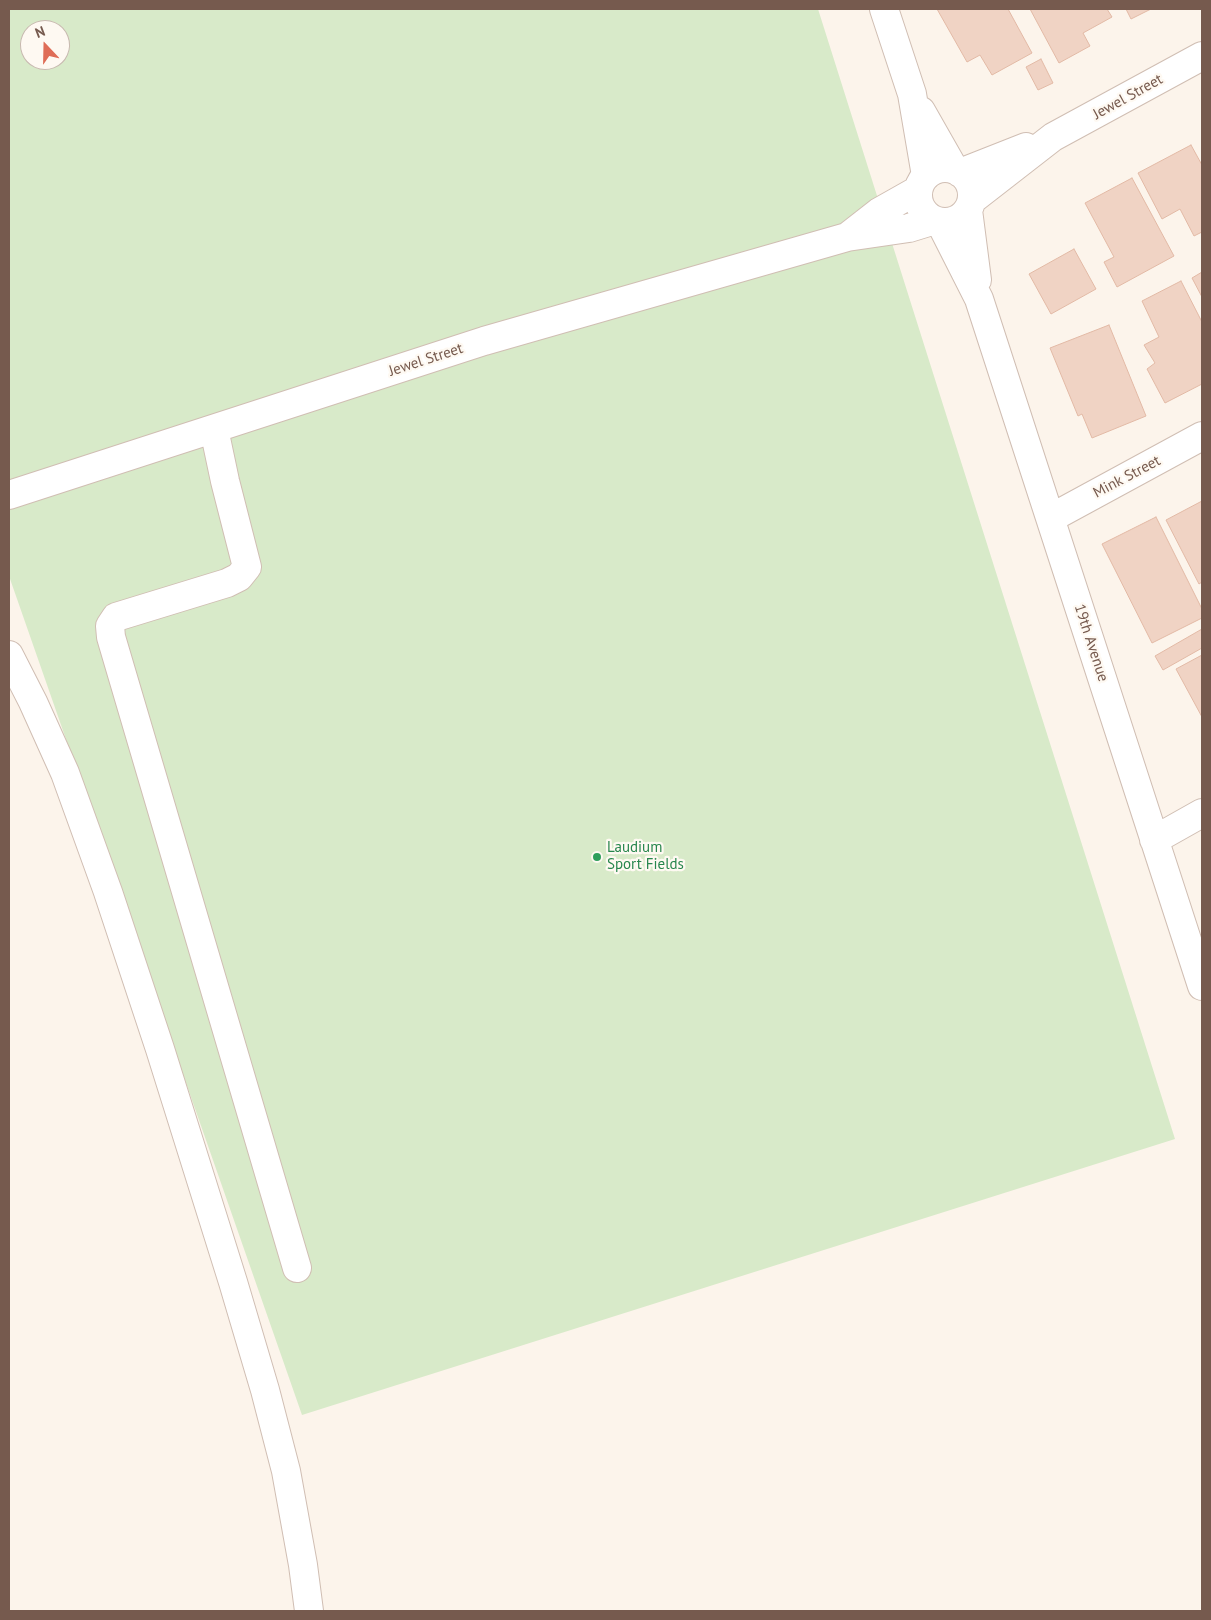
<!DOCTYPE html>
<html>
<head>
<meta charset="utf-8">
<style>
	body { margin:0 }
	#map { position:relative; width:1211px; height:1620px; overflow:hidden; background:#fcf4eb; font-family:"PT Sans",sans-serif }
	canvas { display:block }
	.frame { position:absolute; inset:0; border:10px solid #765a4e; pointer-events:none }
	.north { position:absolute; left:20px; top:20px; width:50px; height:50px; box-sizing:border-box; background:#fef9f2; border:1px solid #c8b9b0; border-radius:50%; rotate:339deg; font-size:14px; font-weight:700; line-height:20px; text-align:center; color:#765a4e }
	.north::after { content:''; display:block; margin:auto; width:18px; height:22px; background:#df6d57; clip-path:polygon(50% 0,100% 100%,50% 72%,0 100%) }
</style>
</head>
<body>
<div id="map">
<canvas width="1211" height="1620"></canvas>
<div class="frame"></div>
<div class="north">N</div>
</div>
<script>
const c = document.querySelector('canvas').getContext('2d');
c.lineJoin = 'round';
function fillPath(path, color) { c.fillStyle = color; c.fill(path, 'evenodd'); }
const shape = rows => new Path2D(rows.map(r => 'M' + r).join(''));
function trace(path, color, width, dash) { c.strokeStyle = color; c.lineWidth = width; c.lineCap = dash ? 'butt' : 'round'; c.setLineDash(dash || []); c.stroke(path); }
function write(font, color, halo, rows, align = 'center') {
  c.font = font + ' "PT Sans",sans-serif'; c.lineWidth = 4.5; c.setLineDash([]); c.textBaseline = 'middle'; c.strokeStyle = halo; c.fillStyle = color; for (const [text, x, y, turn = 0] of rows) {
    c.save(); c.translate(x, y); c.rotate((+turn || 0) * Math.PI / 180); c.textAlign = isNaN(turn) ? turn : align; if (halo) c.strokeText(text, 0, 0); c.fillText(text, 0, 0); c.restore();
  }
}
fillPath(shape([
	[9,9,818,9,1175,1139,302,1415,9,576],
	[30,30,60,30,60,60,30,60]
]), '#d8eac9');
const building = shape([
	[937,9,1008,9,1032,53,992,75,980,55,967,62,937,9],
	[1030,9,1107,9,1112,17,1083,33,1090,46,1059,63,1030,9],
	[1126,9,1151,9,1131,19,1126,9],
	[1041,59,1053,83,1038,90,1026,67,1041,59],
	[1191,145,1202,165,1202,232,1194,236,1180,209,1162,219,1138,173,1191,145],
	[1132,178,1174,256,1117,287,1104,262,1114,257,1085,203,1132,178],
	[1074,249,1096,289,1051,314,1029,274,1074,249],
	[1202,272,1202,297,1192,278,1202,272],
	[1181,281,1202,322,1202,384,1165,403,1147,369,1155,363,1144,345,1159,337,1142,301,1181,281],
	[1109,325,1146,416,1092,438,1082,414,1078,416,1050,348,1109,325],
	[1202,501,1202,582,1199,584,1166,520,1202,501],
	[1156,517,1202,609,1202,618,1152,643,1102,544,1156,517],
	[1202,629,1202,648,1163,670,1155,656,1202,629],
	[1202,655,1202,717,1176,669,1202,655]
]);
fillPath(building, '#f0d3c4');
trace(building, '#e2b9a5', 1);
const minor = shape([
	[884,9,912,94,926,176],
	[921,111,954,169],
	'918 195a27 27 0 1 1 54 0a27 27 0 1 1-54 0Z',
	[960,173,1026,147],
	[972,200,1053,137,1202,56],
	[968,210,977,280],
	[940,222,979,299,1202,986],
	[847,237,879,212,918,190],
	[214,429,225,481,247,567,239,577,227,583,116,617,110,626,111,637,297,1268],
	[9,495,484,341,847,237,909,228,935,220],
	[1051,518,1202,436],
	[9,655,33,702,65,773,108,892,160,1049,233,1282,265,1390,286,1471,303,1565,309,1611],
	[1154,840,1202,813]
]);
trace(minor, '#d0beb3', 30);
trace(minor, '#fff', 28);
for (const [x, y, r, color] of [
	[597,857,5,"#2e9e5b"]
]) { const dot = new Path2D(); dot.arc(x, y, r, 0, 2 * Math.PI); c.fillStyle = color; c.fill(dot); trace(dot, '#fef9f2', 2); }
write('15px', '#765a4e', '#fef9f2', [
	["Jewel Street",1128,97,-29],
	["Jewel Street",426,360,-18],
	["Mink Street",1127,477,-28],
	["19th Avenue",1091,643,72]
]);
write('15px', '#27864d', '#fef9f2', [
	["Laudium",607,848],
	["Sport Fields",607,865]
], 'left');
</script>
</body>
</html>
